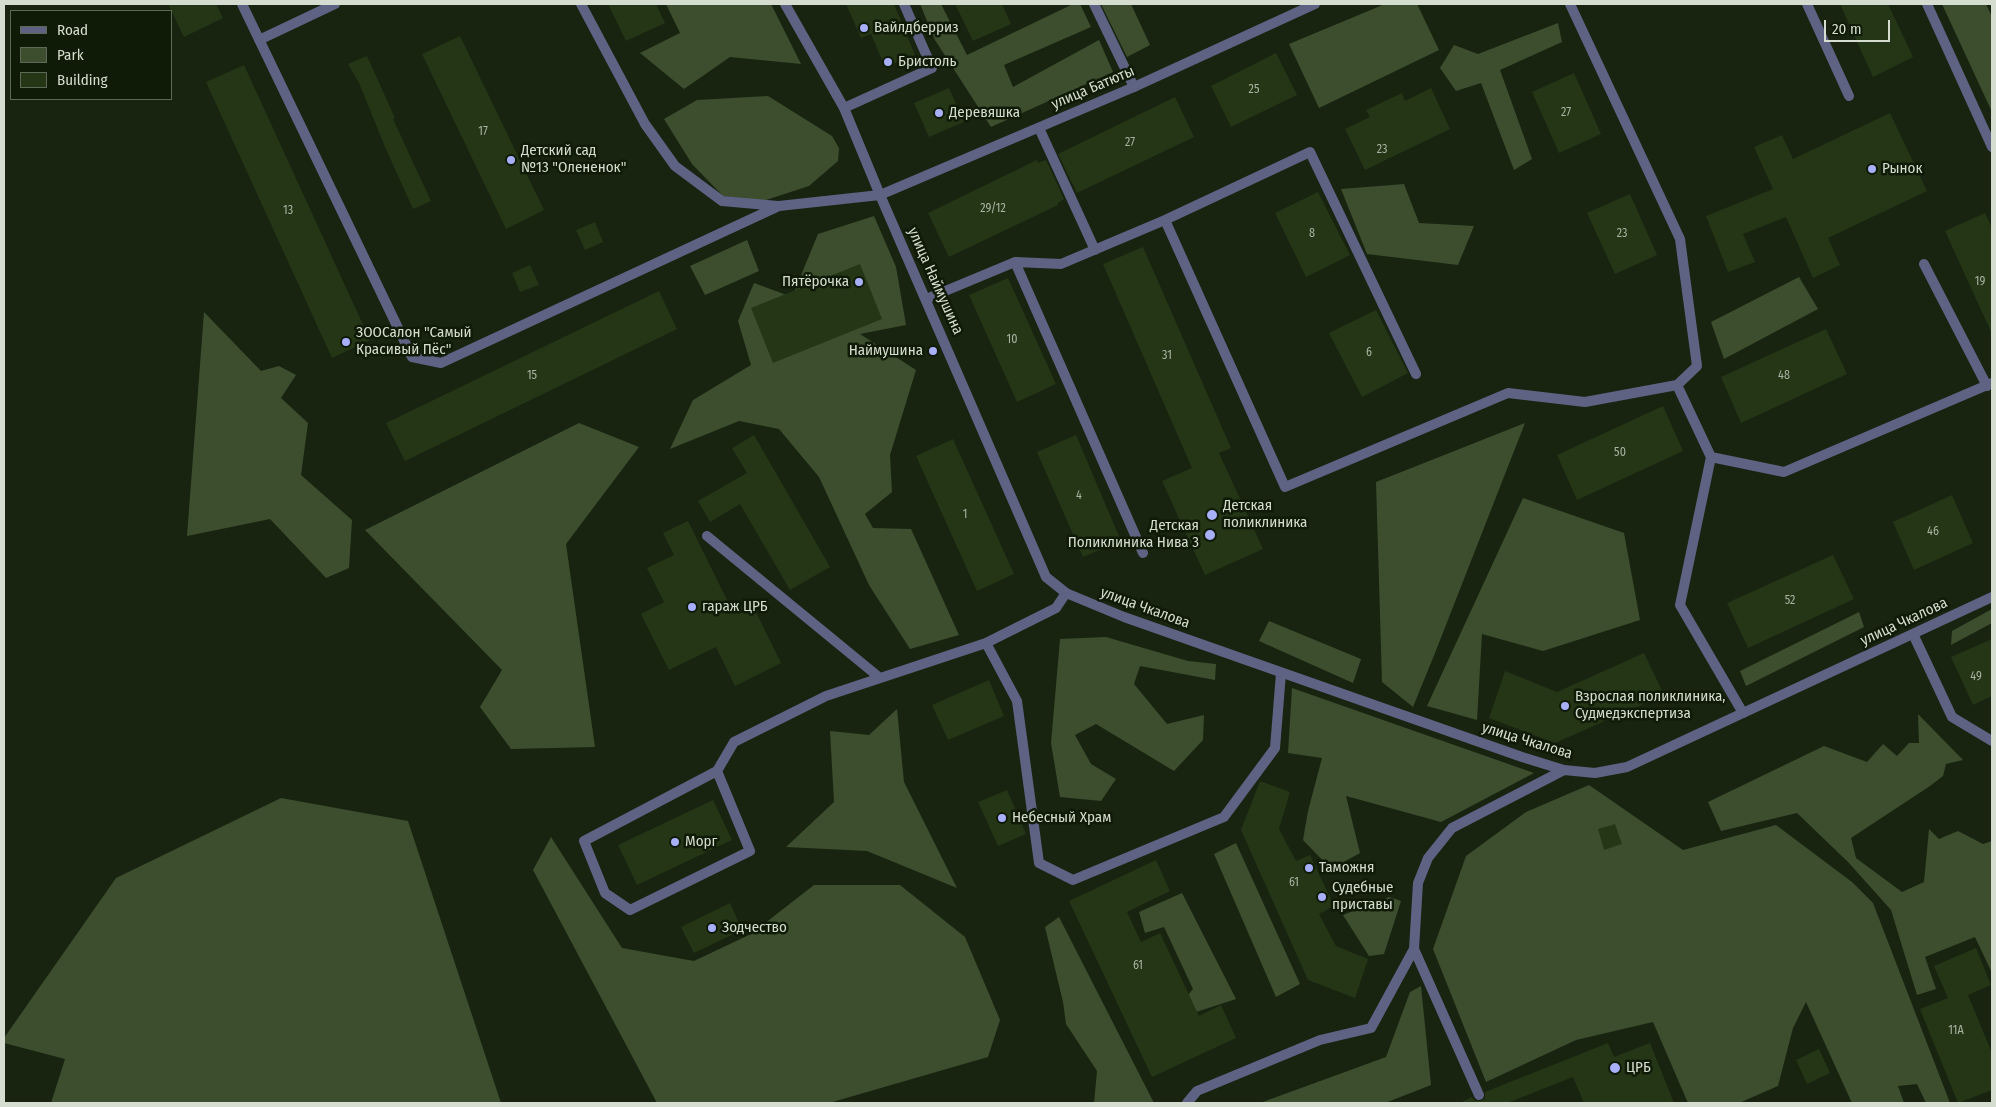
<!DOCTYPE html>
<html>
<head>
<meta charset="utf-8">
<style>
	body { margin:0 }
	#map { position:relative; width:1996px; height:1107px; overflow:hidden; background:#182410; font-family:"Fira Sans Condensed",sans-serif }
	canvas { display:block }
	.frame { position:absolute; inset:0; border:5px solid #d4ddcf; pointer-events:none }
	.legend { position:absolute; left:10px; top:10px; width:162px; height:90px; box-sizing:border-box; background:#0f1a07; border:1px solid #5e6857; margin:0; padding:6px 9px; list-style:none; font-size:15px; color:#d4ddcf }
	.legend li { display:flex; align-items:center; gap:10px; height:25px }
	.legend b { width:25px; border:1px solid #5e6857 }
	.scale { position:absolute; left:1824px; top:20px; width:66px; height:22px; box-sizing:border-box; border:2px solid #d4ddcf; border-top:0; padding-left:6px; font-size:15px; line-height:18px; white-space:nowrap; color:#d4ddcf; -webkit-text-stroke:4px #0f1a07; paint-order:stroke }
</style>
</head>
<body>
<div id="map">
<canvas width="1996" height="1107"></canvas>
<div class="frame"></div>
<ul class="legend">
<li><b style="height:6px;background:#5e6283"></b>Road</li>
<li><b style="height:14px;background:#3c4e2e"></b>Park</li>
<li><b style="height:14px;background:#243616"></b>Building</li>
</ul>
<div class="scale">20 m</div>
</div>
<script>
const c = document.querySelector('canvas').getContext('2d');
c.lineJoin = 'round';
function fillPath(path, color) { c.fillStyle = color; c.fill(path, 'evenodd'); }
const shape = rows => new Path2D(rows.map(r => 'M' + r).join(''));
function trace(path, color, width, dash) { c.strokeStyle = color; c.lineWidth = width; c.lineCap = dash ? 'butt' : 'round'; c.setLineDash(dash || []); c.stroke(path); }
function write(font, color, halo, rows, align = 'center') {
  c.font = font + ' "Fira Sans Condensed",sans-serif'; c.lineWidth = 5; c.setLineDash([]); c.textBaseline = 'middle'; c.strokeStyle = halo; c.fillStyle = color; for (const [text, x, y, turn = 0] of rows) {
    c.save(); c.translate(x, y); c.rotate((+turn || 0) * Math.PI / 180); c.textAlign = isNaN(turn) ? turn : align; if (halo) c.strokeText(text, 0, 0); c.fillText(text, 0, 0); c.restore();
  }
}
fillPath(shape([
	[666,4,771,4,801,64,730,57,684,89,640,53,680,33],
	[920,4,941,4,967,55,1073,4,1080,4,1091,27,1004,65,1013,87,1099,40,1113,72,991,127,935,40],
	[1101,4,1131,4,1150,45,1127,57],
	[1385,4,1417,4,1439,50,1319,108,1289,44],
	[1942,4,1986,4,1992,17,1992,112],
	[1558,23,1562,42,1500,70,1532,159,1514,170,1481,83,1456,91,1440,68,1454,45,1478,54],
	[768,96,832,136,839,148,838,161,809,186,763,201,723,196,692,164,664,119,697,100],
	[1404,184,1419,223,1474,226,1458,265,1367,254,1341,189],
	[874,216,896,267,906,325,860,334,916,370,890,455,892,492,865,514,873,528,911,529,959,635,910,649,869,585,819,477,779,429,739,421,670,449,693,400,751,365,738,321,754,283,792,297,818,234],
	[747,240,759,271,705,295,690,266],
	[1799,277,1818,309,1724,359,1711,322],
	[204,312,261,371,279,366,296,375,281,398,308,423,301,475,352,520,349,568,326,578,270,519,187,536],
	[579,423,639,447,566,544,595,747,511,749,480,707,502,670,365,530],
	[1525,423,1435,653,1413,707,1382,682,1376,482],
	[1523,498,1624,533,1640,620,1543,651,1482,634,1477,720,1427,706],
	[1992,609,1992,623,1951,645,1952,631],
	[1859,612,1864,627,1746,686,1740,671],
	[1269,621,1361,659,1353,683,1259,641],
	[1106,637,1188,661,1216,664,1215,680,1140,666,1134,684,1167,724,1204,715,1203,740,1174,771,1096,724,1075,735,1091,764,1116,779,1101,801,1060,797,1051,743,1060,639],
	[1292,688,1534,773,1441,822,1346,796,1360,853,1331,869,1303,840,1308,811,1322,758,1288,753],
	[897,709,904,782,957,888,867,851,786,847,834,802,830,731,869,735],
	[1918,714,1963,760,1946,764,1943,776,1930,786,1851,838,1856,858,1902,892,1924,882,1929,829,1939,839,1958,831,1983,844,1992,841,1992,973,1975,937,1925,957,1936,989,1917,995,1891,910,1848,862,1797,813,1721,831,1708,802,1824,746,1867,762,1883,744,1897,756,1909,743,1919,743],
	[1589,785,1683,850,1776,825,1852,882,1873,903,1950,1103,1926,1103,1917,1084,1898,1086,1904,1103,1852,1103,1806,1002,1793,1028,1778,1086,1739,1103,1688,1103,1653,1022,1576,1040,1486,1082,1433,949,1466,856,1526,812],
	[281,798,408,821,501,1103,51,1103,65,1059,4,1043,4,1038,116,878],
	[551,837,622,948,694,961,751,934,814,885,900,885,965,937,1000,1020,988,1057,829,1103,657,1103,533,870],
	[1236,843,1300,984,1276,997,1214,854],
	[1182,893,1236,999,1187,1015,1183,1001,1193,989,1164,927,1145,933,1139,912],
	[1389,897,1401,901,1384,954,1369,956,1343,915],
	[1059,917,1154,1103,1094,1103,1097,1071,1066,1024,1063,1002,1045,927],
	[1421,986,1431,1085,1385,1103,1260,1103,1386,1057,1410,992]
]), '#3c4e2e');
fillPath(shape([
	[168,4,216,4,223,18,184,37],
	[608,4,656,4,665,23,626,41],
	[846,4,894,4,915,55,885,67,871,34,861,38],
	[955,4,1002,4,1011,24,973,41],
	[1840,4,1888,4,1913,57,1873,77],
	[460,36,544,210,506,229,422,54],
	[1276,53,1297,95,1231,127,1211,86],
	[367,56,395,118,393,119,431,201,413,209,385,147,359,83,348,64],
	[244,65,370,340,332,358,206,82],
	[1574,73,1601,134,1559,153,1532,92],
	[949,88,964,122,929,137,914,103],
	[1431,88,1450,129,1365,170,1345,129,1370,117,1366,110,1402,93,1405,101],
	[1175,97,1194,137,1077,193,1058,154],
	[1890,113,1927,191,1828,238,1840,265,1813,278,1786,217,1743,234,1755,262,1728,272,1706,216,1773,189,1754,147,1782,135,1793,159],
	[1037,160,1038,163,1046,160,1064,199,1058,203,1058,205,949,257,928,213],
	[1318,192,1350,255,1306,277,1275,213],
	[1630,194,1657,255,1615,274,1587,213],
	[1985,213,1992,228,1992,334,1945,231],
	[595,222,603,242,585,250,576,230],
	[1143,247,1231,448,1219,453,1263,549,1205,575,1162,481,1192,468,1103,264],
	[860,264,882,319,773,363,751,308],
	[530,265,539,285,520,292,512,273],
	[1008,278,1056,384,1017,402,969,295],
	[659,291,677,329,405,461,386,423],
	[1376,310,1408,373,1362,397,1329,333],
	[1826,329,1847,374,1741,423,1721,377],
	[1663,406,1683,451,1577,500,1557,455],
	[754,435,830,567,790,590,740,504,710,522,698,501,747,473,732,448],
	[1076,435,1121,541,1083,557,1037,452],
	[953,439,1014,574,977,591,916,456],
	[1952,495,1973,543,1914,570,1893,522],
	[688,521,733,612,751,602,781,663,735,686,716,647,669,670,641,614,664,602,647,568,674,555,663,533],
	[1833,555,1854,599,1748,648,1727,603],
	[1992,639,1992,696,1973,705,1951,657],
	[1644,653,1664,695,1555,743,1489,718,1505,671,1557,692],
	[989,680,1004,716,948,740,932,705],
	[1260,781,1290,792,1279,829,1296,861,1310,855,1334,906,1319,914,1336,946,1368,959,1355,998,1308,980,1241,830],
	[1007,790,1026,834,998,846,978,802],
	[713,800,732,840,637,885,618,845],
	[1615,824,1622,844,1604,850,1598,829],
	[1156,860,1170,891,1127,912,1141,942,1160,933,1199,1016,1221,1005,1236,1038,1152,1077,1069,901],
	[730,903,742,930,694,953,681,927],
	[1976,948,1991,985,1968,995,1992,1053,1992,1090,1958,1103,1920,1009,1948,998,1934,966],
	[1608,1043,1614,1057,1650,1043,1674,1103,1584,1103,1573,1077,1507,1103,1460,1103,1472,1097,1475,1101,1481,1101,1485,1099,1485,1092],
	[1819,1049,1830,1073,1807,1084,1796,1060]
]), '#243616');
trace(shape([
	[242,4,412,357,441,363,779,206,880,195],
	[581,4,645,124,675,166,722,201,778,206],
	[1094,4,1134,87],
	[1570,4,1680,239,1697,366,1677,385,1711,457,1680,605,1743,713],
	[1807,4,1849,96],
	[259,40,335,4],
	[844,108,932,68,904,4],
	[1039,128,1095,250],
	[1165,220,1310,152,1416,374],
	[1015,262,1143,553],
	[1924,264,1987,386],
	[926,299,1015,262,1061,264,1165,220,1285,487,1508,393,1585,402,1677,385],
	[1711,457,1784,472,1992,383],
	[707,536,880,678],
	[1913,634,1952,717,1992,741],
	[986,643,1017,701,1039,863,1073,880,1224,817,1275,748,1281,673],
	[717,771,750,851,630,910,605,893,584,841,717,771,734,742,826,696,986,643,1056,608,1066,593],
	[1479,1095,1414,949,1418,883,1428,858,1452,828,1564,770],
	[1187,1103,1197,1091,1320,1040,1371,1028,1414,949]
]), '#5e6283', 10);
trace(shape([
	[785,4,844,108,880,195,1046,577,1066,593,1124,617,1522,757,1564,770,1595,773,1627,767,1992,597],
	[1927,4,1992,147],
	[880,195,1134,87,1315,4]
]), '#5e6283', 10);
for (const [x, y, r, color] of [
	[864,28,5,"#a8b0fc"],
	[888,62,5,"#a8b0fc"],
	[939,113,5,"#a8b0fc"],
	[511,160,5,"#a8b0fc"],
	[1872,169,5,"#a8b0fc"],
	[859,282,5,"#a8b0fc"],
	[346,342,5,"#a8b0fc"],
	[933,351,5,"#a8b0fc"],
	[1212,515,6,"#a8b0fc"],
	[1210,535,6,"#a8b0fc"],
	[692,607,5,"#a8b0fc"],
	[1565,706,5,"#a8b0fc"],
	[1002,818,5,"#a8b0fc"],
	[675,842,5,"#a8b0fc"],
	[1309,868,5,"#a8b0fc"],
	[1322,897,5,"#a8b0fc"],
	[712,928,5,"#a8b0fc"],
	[1615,1068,6,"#a8b0fc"]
]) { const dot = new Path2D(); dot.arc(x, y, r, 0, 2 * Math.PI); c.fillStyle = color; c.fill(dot); trace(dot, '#0f1a07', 2); }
write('12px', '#a8b3a1', null, [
	["25",1254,90],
	["27",1566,113],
	["17",483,132],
	["27",1130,143],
	["23",1382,150],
	["29/12",993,209],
	["13",288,211],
	["8",1312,234],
	["23",1622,234],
	["19",1980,282],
	["10",1012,340],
	["6",1369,353],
	["31",1167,356],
	["15",532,376],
	["48",1784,376],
	["50",1620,453],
	["4",1079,496],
	["1",965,515],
	["46",1933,532],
	["52",1790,601],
	["49",1976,677],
	["61",1294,883],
	["61",1138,966],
	["11А",1956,1031]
]);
write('15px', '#d4ddcf', '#0f1a07', [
	["Вайлдберриз",874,28],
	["Бристоль",898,62],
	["Деревяшка",949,113],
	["Детский сад",521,151],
	["№13 \"Олененок\"",521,168],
	["Рынок",1882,169],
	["Пятёрочка",849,282,"right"],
	["ЗООСалон \"Самый",356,333],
	["Красивый Пёс\"",356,350],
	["Наймушина",923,351,"right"],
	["Детская",1223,506],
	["поликлиника",1223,523],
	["Детская",1199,526,"right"],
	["Поликлиника Нива 3",1199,543,"right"],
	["гараж ЦРБ",702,607],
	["Взрослая поликлиника,",1575,697],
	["Судмедэкспертиза",1575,714],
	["Небесный Храм",1012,818],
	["Морг",685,842],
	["Таможня",1319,868],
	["Судебные",1332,888],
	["приставы",1332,905],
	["Зодчество",722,928],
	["ЦРБ",1626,1068]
], 'left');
write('15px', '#d4ddcf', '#0f1a07', [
	["улица Батюты",1093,88,-23],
	["улица Наймушина",935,281,66],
	["улица Чкалова",1145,608,20],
	["улица Чкалова",1904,622,-25],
	["улица Чкалова",1527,741,17]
]);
</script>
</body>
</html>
